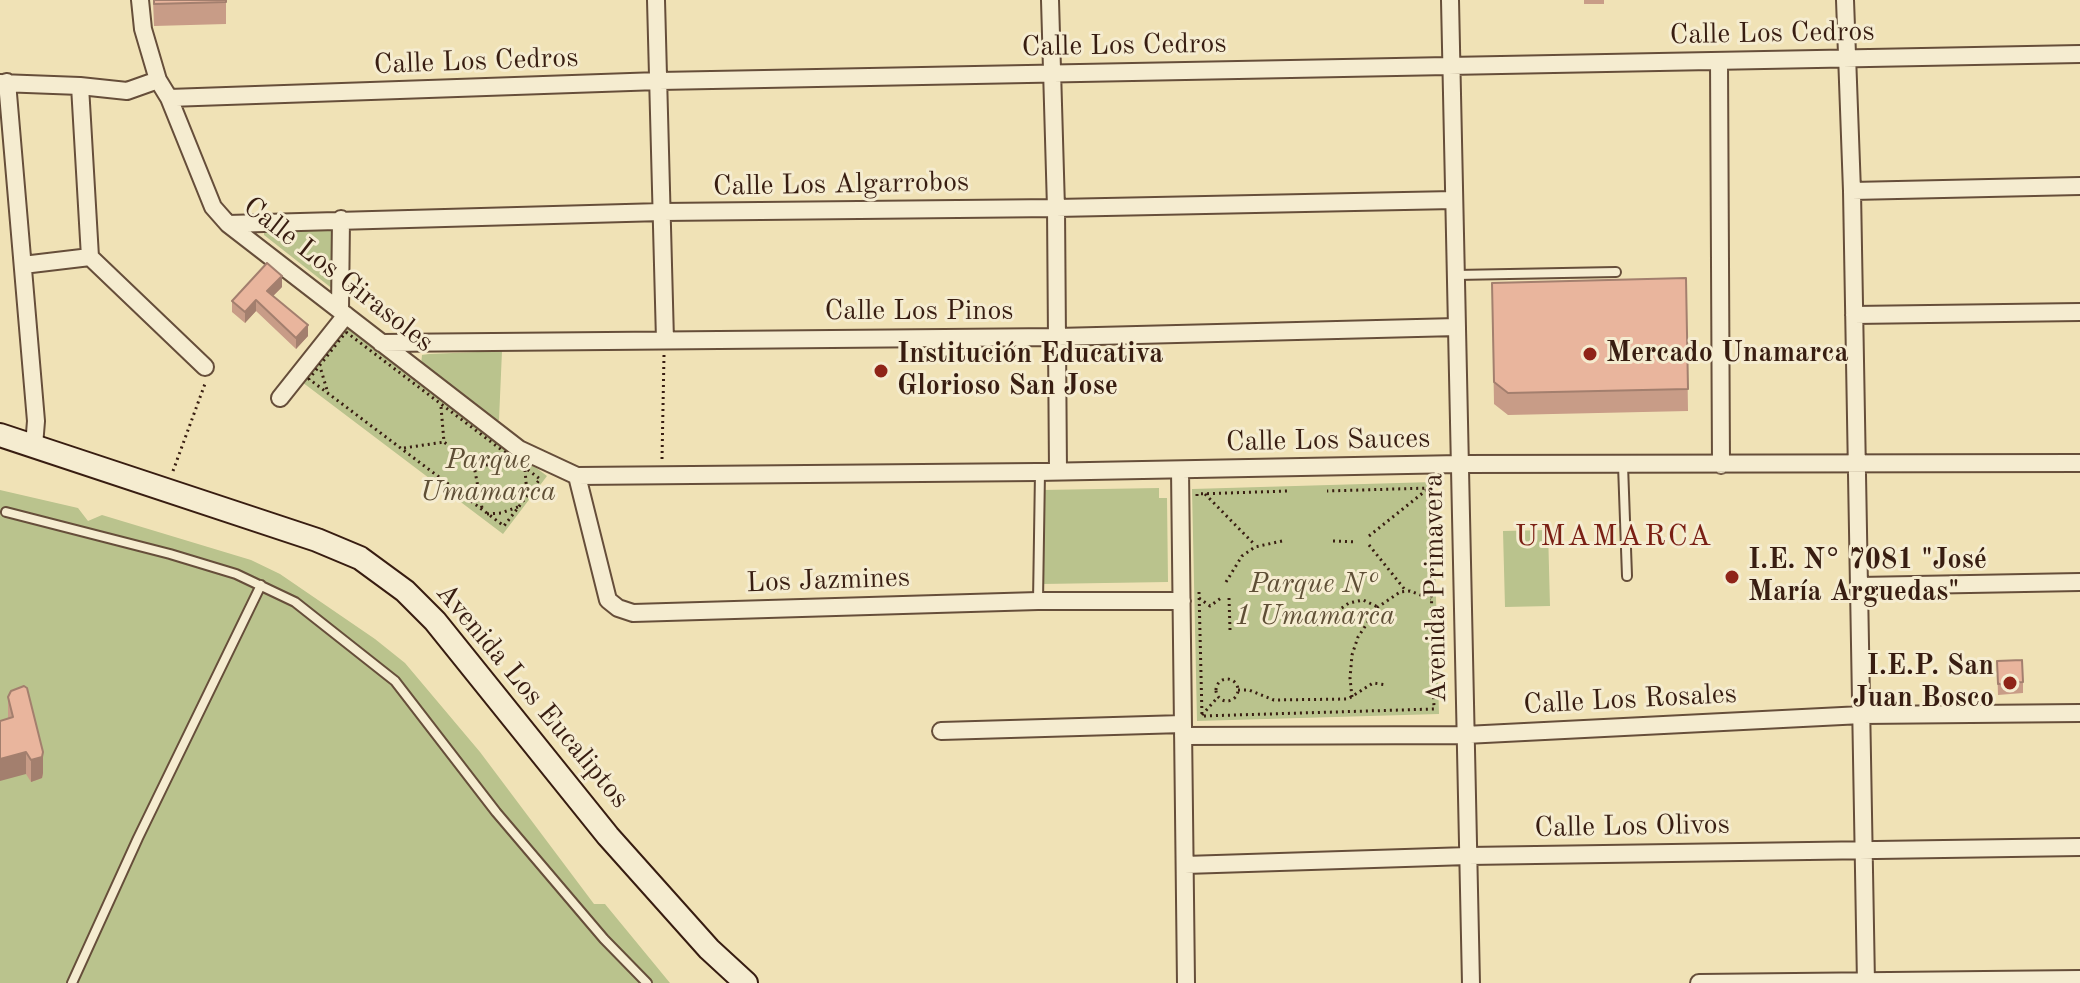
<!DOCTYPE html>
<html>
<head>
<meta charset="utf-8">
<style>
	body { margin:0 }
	canvas { display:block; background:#f0e2b6 }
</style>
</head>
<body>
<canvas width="2080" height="983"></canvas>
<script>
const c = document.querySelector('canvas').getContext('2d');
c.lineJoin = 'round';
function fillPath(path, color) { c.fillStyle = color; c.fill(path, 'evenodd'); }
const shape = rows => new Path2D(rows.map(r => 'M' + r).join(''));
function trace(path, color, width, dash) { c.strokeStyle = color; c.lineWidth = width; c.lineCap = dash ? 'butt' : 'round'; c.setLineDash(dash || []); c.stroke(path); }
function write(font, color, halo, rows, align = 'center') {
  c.font = font + ' "Old Standard TT",serif'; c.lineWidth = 6; c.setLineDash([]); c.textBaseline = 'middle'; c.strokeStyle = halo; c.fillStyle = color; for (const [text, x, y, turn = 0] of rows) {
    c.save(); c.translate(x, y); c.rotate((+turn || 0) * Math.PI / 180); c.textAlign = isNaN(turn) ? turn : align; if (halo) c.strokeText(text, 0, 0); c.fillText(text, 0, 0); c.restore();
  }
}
fillPath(shape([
	[331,228,336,230,334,290,264,235,264,230],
	[346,324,547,476,503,534,302,382],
	[502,351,499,420,494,420,421,365,422,355,429,354],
	[1433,482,1439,714,1197,721,1192,489],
	[1159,488,1159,498,1167,498,1168,582,1042,584,1041,490],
	[0,490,78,508,88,521,102,515,251,560,280,574,375,639,405,663,480,752,594,904,605,904,670,983,0,983],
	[1548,530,1550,606,1505,607,1503,531]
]), '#bac38d');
const lane = shape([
	[1456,275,1616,272],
	[1623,465,1627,576],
	[6,512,170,554,236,574,295,602,395,681,496,812,604,939,647,983],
	[1038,601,1040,472],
	[72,983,138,838,261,585]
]);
const street = shape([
	[140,0,143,29,158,80,169,98,213,207,228,224,519,449,577,476,1037,472,1460,464,2080,463],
	[656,0,665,340],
	[1050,0,1056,208,1058,471],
	[1450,0,1471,983],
	[1845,0,1852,191,1866,983],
	[1719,61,1721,465],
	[7,82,36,421,34,446],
	[0,83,80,86,127,91,158,80],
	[80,86,90,257,205,367],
	[169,98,659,81,2080,54],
	[1852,191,2080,186],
	[228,224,662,212,1056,208,1454,200],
	[23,265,90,257],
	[340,310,341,219],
	[1854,315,2080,312],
	[381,343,1057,337,1457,327],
	[280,398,346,315],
	[1180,470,1186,983],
	[577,476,608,600,618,608,633,613,1038,601,1182,601],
	[1859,586,2080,582],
	[941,731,1183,724],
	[1183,736,1465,735,1862,715,2080,713],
	[1185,865,1468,856,2080,847],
	[1699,983,2080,979]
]);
const secondary = shape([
	[0,435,317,540,360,558,405,591,435,621,608,836,709,949,746,983]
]);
trace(lane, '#664e3a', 12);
trace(street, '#664e3a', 20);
trace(secondary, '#381d11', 26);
trace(shape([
	[346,332,540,479,504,526,309,379,346,332],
	[321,370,327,390],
	[441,407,444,442,474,466,482,508],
	[404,448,444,442],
	[662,459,664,355],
	[474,466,510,463],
	[525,470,527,494],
	[173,471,206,381],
	[1205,494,1255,545],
	[1197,496,1197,494,1288,491],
	[487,514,501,513,518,507],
	[1369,536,1429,488],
	[1333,541,1356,542],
	[1369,545,1406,591],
	[1226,582,1242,556,1255,547,1282,541],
	[1199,592,1202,716,1434,709,1429,488,1327,491],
	[1199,598,1210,606,1221,598],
	[1229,598,1230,630],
	[1317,625,1349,603,1363,600,1378,607],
	'1216 690a11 11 0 1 1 22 0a11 11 0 1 1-22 0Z',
	[1238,690,1249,690,1274,700,1348,699,1373,683,1387,685],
	[1352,697,1350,678,1352,655,1358,637,1378,607,1400,592,1410,591,1431,599],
	[1202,715,1218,697]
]), '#381d11', 3, [2, 4]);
trace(lane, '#f5ecd0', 8);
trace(street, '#f5ecd0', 16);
trace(secondary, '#f5ecd0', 22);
fillPath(shape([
	[153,0,226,0,226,24,154,26],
	[1584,0,1604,0,1604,4,1584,4],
	[1686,278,1688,411,1508,415,1494,404,1492,283],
	[282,287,273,296,308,336,296,349,256,311,245,323,232,312,232,301],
	[1997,661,2023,682,2023,693,1998,695],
	[8,697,43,773,42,778,31,782,26,774,8,719]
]), '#c89c87');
fillPath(shape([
	[282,276,282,287,267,302,267,291],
	[256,300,256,311,245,323,245,312],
	[308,325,308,336,296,349,296,338],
	[26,752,26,774,0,781,0,759],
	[43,752,43,773,42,778,31,782,31,760]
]), '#a37f6e');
const building = shape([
	[154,0,226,0,226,2,154,4,154,0],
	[267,263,282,276,267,291,308,325,296,338,256,300,245,312,232,301,267,263],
	[1686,278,1688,389,1508,393,1494,382,1492,283,1686,278],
	[2022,660,2023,682,1998,684,1997,661,2022,660],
	[24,686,27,688,43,752,42,757,31,760,26,752,0,759,0,721,13,717,8,697,11,691,24,686]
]);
fillPath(building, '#e9b59d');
trace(building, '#a37f6e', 2);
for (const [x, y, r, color] of [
	[1590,354,8,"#8f2418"],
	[881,371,8,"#8f2418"],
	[1732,577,8,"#8f2418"],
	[2010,683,8,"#8f2418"]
]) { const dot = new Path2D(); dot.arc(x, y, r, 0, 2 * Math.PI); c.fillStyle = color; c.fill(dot); trace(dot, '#f5ecd0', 3); }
write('28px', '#381d11', '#f5ecd0', [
	["Calle Los Cedros",1772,34,-1],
	["Calle Los Cedros",1124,46,-1],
	["Calle Los Cedros",476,62,-2],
	["Calle Los Algarrobos",841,185,-1],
	["Calle Los Girasoles",338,275,38],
	["Calle Los Pinos",919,312],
	["Calle Los Sauces",1328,441,-1],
	["Los Jazmines",828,581,-2],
	["Avenida Primavera",1436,588,-91],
	["Avenida Los Eucaliptos",532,696,50],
	["Calle Los Rosales",1630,700,-3],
	["Calle Los Olivos",1632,827,-1]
]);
write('bold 28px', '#381d11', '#f5ecd0', [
	["Mercado Unamarca",1606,354],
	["Institución Educativa",897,355],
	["Glorioso San Jose",897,387],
	["I.E. N° 7081 \"José",1748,561],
	["María Arguedas\"",1748,593],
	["I.E.P. San",1994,667,"right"],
	["Juan Bosco",1994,699,"right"]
], 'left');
write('italic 28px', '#5f4f36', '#f5ecd0', [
	["Parque",488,461],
	["Umamarca",488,493],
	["Parque N°",1315,585],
	["1 Umamarca",1315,617]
]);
c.letterSpacing = '2px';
write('30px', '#7a1f14', '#f5ecd0', [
	["UMAMARCA",1614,537]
]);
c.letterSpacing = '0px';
</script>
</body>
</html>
